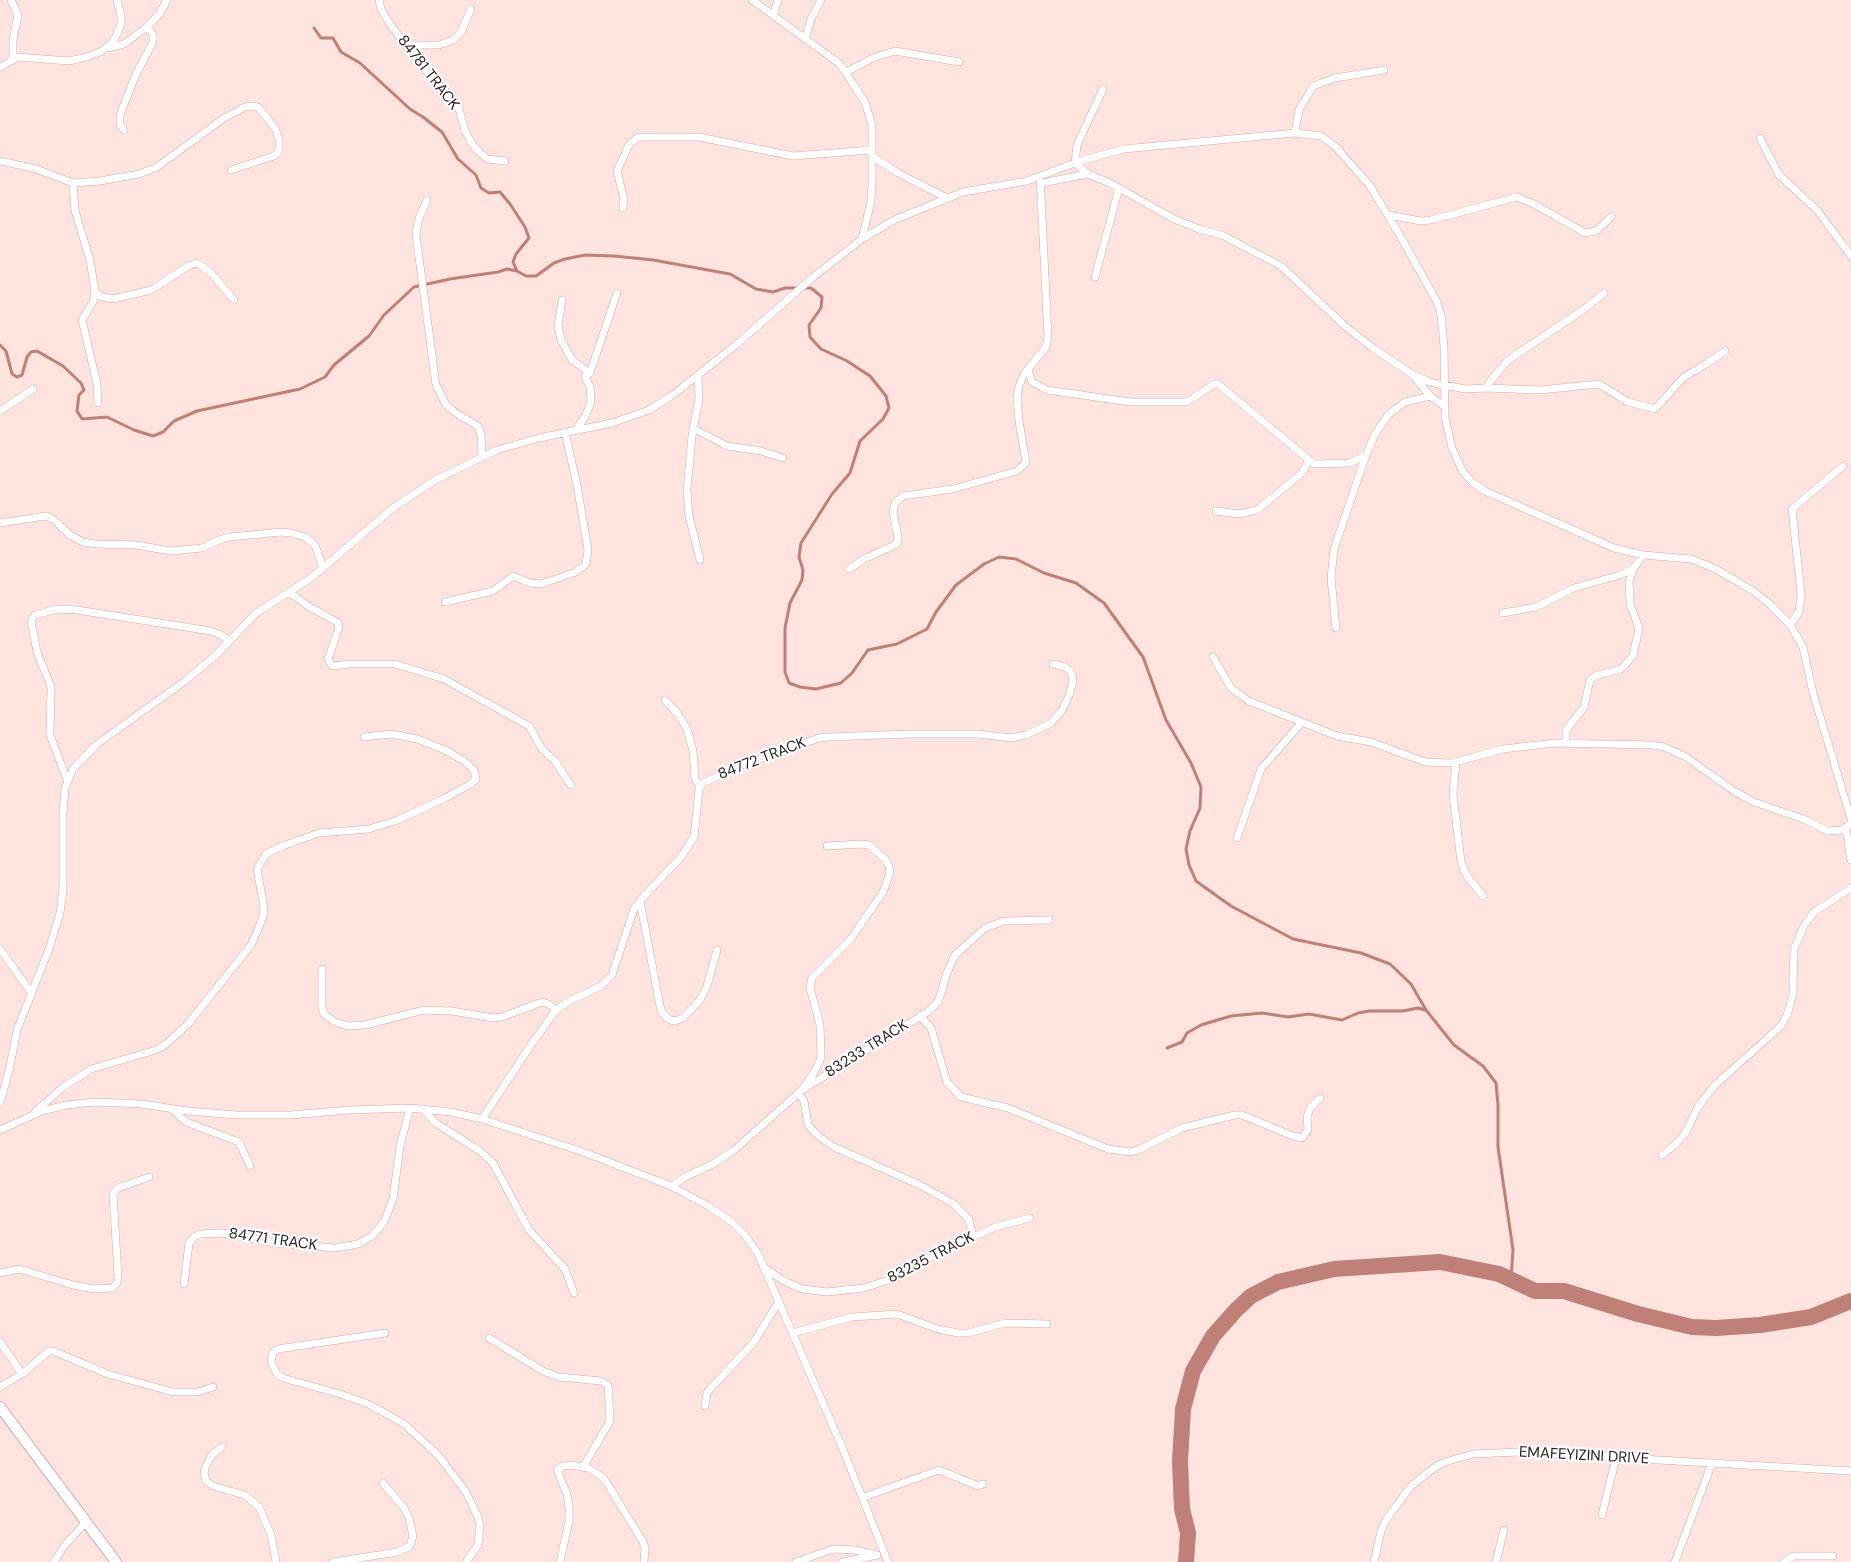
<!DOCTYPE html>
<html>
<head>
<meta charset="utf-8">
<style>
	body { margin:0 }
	canvas { display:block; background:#ffe3de }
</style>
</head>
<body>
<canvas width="1851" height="1562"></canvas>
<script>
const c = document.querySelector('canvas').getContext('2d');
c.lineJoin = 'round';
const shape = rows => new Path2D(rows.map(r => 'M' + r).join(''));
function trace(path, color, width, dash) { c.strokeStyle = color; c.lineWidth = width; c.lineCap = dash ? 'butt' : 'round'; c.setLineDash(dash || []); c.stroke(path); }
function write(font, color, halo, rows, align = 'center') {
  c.font = font + ' "DM Sans",sans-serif'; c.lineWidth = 4.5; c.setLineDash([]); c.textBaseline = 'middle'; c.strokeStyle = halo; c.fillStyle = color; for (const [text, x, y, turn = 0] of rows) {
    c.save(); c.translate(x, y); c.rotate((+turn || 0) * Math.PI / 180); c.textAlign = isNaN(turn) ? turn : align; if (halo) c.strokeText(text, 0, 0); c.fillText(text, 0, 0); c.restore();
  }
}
trace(shape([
	[314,28,321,38,333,38,341,52,360,63,410,109,423,117,442,132,458,159,476,175,481,188,489,193,500,192,510,204,525,227,529,238,516,254,513,262,517,271],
	[0,345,6,351,12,374,17,377,22,375,27,357,31,352,37,351,63,366,81,383,84,390,79,395,77,411,82,419,107,417,134,430,153,436,163,432,174,421,197,411,300,389,325,377,334,365,369,336,384,315,414,287,450,279,498,272,507,269,517,271,526,276,536,276,554,263,565,259,585,255,614,256,653,260,730,274,756,289,773,292,785,288,811,288,822,297,821,308,809,325,810,337,821,349,847,361,870,376,886,396,889,408,883,419,860,441,850,473,832,494,801,543,799,557,803,570,802,580,790,603,785,628,785,672,789,683,800,687,816,689,841,683,852,673,868,650,897,644,927,629,936,612,956,585,984,564,999,557,1016,559,1044,573,1076,583,1104,603,1143,657,1166,720,1191,763,1201,787,1200,808,1190,831,1186,849,1189,865,1196,881,1231,906,1293,939,1361,953,1390,964,1411,984,1426,1010,1454,1045,1483,1066,1496,1083,1498,1105,1498,1147,1513,1250,1511,1280],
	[1167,1048,1182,1042,1187,1033,1201,1025,1231,1016,1262,1013,1288,1017,1309,1014,1342,1020,1358,1013,1369,1011,1403,1011,1418,1008,1425,1010]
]), '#bf8077', 3);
trace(shape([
	[1186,1562,1188,1533,1182,1509,1180,1461,1183,1409,1193,1371,1213,1336,1236,1310,1251,1296,1278,1282,1334,1269,1440,1262,1499,1274,1535,1291,1564,1291,1638,1314,1692,1327,1716,1328,1760,1325,1811,1317,1851,1301]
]), '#bf8077', 16);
const street = shape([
	[11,0,18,15,13,40,13,59],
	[379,0,381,9,390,24,424,69,440,84,459,109,465,131,475,148,487,159,505,161],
	[752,0,840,64,865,102,872,125,872,183,871,201,862,239],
	[773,16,778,0],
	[805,39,811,19,821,0],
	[406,45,439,45,453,40,461,32,471,9],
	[107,48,124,44,147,27,160,13,167,0],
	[0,67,18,57,69,61,87,57,102,51,114,40,121,24,121,15,117,0],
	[846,72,875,57,895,51,959,62],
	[1103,89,1077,145,1075,163,1088,174,1110,183,1174,219,1199,229,1222,235,1281,266,1345,326,1374,349,1413,375,1430,396,1444,406],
	[124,130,120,125,120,115,136,74,153,42,153,35,147,27],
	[1295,133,1299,110,1313,86,1335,78,1384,70],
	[1760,138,1779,175,1817,210,1851,256],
	[872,156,898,173,947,198],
	[0,161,36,169,73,183,100,181,139,174,157,167,224,118,245,107,251,106,258,107,275,128,279,140,279,152,274,156,231,170],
	[73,183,75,211,90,260,95,291,99,296,113,299,151,290,188,266,196,263,202,266,212,274,234,300],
	[1042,183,1088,174],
	[427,200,418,221,416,235,436,385,446,405,459,415,478,426,481,434,482,456],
	[623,208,624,199,617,171,629,145,638,137,699,137,793,156,872,150],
	[1388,215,1421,221,1431,220,1517,197,1534,204,1585,233,1596,231,1611,217],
	[1095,277,1119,188],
	[95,291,93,302,82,320,97,384,98,403],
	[562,300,558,325,561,340,572,360,590,373,585,376,590,387,591,401,586,415,576,430],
	[1028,369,1032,382,1047,390,1130,402,1187,402,1214,384,1218,384,1314,464,1350,463,1366,455],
	[590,373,617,293],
	[698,375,699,398,692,436,687,490,689,516,700,560],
	[1414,375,1429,382,1465,389,1485,388,1507,361,1587,307,1604,293],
	[1485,388,1540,390,1599,384,1628,402,1655,409,1684,377,1706,364,1725,351],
	[0,411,33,389],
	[693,428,727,446,761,451,783,458],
	[1216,511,1239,514,1257,510,1302,473,1309,460],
	[0,523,46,516,53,519,70,535,83,542,96,544,136,545,171,551,202,548,219,540,230,537,281,532,291,533,305,537,315,545,323,568],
	[849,569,864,559,897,544,898,537,893,512,895,503,903,496,953,489,1017,471,1026,463,1019,421,1017,398,1019,386,1024,374,1046,347,1048,337,1040,176],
	[289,592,308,606,337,622,339,626,335,639,328,659,332,666,350,664,395,664,444,679,529,726,542,749,555,761,571,785],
	[445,602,493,591,513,576,530,583,541,584,576,572,586,564,588,550,577,485,565,432],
	[1503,613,1536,607,1574,588,1620,575,1634,568],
	[1790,625,1799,612,1801,593,1792,509,1843,466],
	[1336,628,1331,578,1334,549,1366,455,1375,434,1389,414,1405,402,1430,396],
	[1213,657,1231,688,1249,701,1337,736,1371,742,1425,762,1451,763,1503,749,1555,743,1653,745,1664,747,1686,757,1734,791,1754,802,1806,820,1828,831,1841,830,1851,824],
	[665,700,678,714,687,729,693,751,695,779,700,787],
	[1566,742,1566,730,1584,707,1590,680,1595,676,1621,669,1633,656,1639,628,1630,604,1629,581,1634,568,1643,555],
	[1456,762,1453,794,1461,862,1467,876,1483,896],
	[67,780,50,735,51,687,37,652,31,621,35,615,57,609,77,610,211,631,221,635,230,641],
	[1845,828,1851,849],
	[1237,838,1261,769,1302,722],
	[1848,844,1851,860],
	[640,901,660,1006,662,1013,670,1020,675,1021,683,1018,700,1000,707,986,717,950],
	[0,949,31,992],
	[322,969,322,1009,324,1014,335,1022,348,1026,365,1025,424,1010,452,1011,493,1018,502,1017,542,1002,548,1004,556,1010],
	[920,1016,931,1028,947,1082,961,1097,1008,1108,1108,1149,1130,1152,1138,1150,1182,1128,1235,1115,1242,1115,1293,1136,1302,1138,1308,1130,1307,1117,1310,1108,1320,1098],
	[803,1089,813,1074,821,1058,820,1025,810,988,812,978,850,940,883,892,890,873,889,866,885,859,869,845,862,844,827,846],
	[798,1093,804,1101,808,1125,817,1135,834,1147,920,1185,954,1204,969,1220,973,1237],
	[0,1103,9,1071,17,1030,49,949,60,913,63,889,63,812,65,788,73,769,97,744,185,681,217,654,256,613,311,578,393,508,435,480,497,450,539,438,612,423,649,410,674,394,737,344,812,278,862,239,894,220,963,192,1027,181,1080,161,1124,149,1295,133,1321,136,1335,146,1370,186,1402,239,1437,302,1441,315,1444,346,1445,417,1452,448,1463,472,1473,483,1485,491,1614,548,1643,555,1691,559,1716,569,1753,591,1771,605,1790,625,1803,647,1813,693,1851,819],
	[172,1109,186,1122,239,1142,250,1166],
	[423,1109,434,1122,480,1151,493,1163,529,1230,565,1269,574,1293],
	[35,1112,62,1088,91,1069,156,1050,165,1045,187,1025,251,945,256,934,263,917,264,908,257,869,266,854,285,845,319,833,369,829,398,820,445,798,471,784,476,779,474,770,464,761,445,750,417,739,391,734,364,737],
	[482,1119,531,1045,556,1010,569,1001,601,986,612,975,634,909,645,895,681,857,694,837,699,789,703,783,737,767,819,738,829,737,909,734,978,734,1011,738,1026,735,1051,723,1062,710,1069,696,1072,685,1073,678,1070,671,1065,667,1053,664],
	[0,1130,42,1111,66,1105,95,1102,141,1104,188,1111,236,1115,290,1115,350,1110,410,1108,451,1112,482,1119,583,1152,671,1186,708,1206,733,1223,744,1234,758,1254,842,1447,888,1562],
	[1662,1155,1677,1143,1686,1132,1698,1107,1715,1085,1781,1026,1787,1015,1793,994,1794,949,1804,926,1814,912,1851,888],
	[671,1186,685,1177,711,1165,733,1151,802,1090,929,1011,937,1003,941,994,946,975,955,955,985,928,1004,921,1049,920],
	[765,1268,782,1280,802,1289,827,1292,864,1288,898,1277,931,1257,995,1227,1030,1218],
	[0,1273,19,1269,73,1285,94,1289,113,1288,117,1283,118,1276,113,1193,118,1188,149,1177],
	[184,1284,189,1243,194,1237,200,1234,223,1233,275,1243,335,1248,358,1244,372,1236,384,1222,393,1199,400,1146,410,1108],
	[385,1333,278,1349,273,1352,271,1362,277,1374,283,1378,340,1394,366,1403,385,1413,404,1424,438,1455,466,1492,478,1517,480,1527,478,1545,466,1562],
	[793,1333,852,1317,897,1314,938,1329,958,1333,968,1333,1005,1323,1047,1324],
	[489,1338,543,1371,559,1377,601,1381,608,1385,610,1421,583,1467],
	[0,1342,22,1374,0,1387],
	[22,1374,49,1351,53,1351,108,1374,173,1392,198,1392,213,1387],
	[705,1406,707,1393,710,1389,754,1342,779,1301],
	[222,1447,212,1455,206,1466,204,1472,206,1481,213,1486,245,1495,259,1507,271,1535,276,1562],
	[864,1497,939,1470,978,1486,983,1484],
	[1602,1515,1616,1458],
	[54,1562,64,1546,86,1522],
	[333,1562,398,1552,410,1546,413,1536,409,1518,404,1508,383,1483],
	[560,1562,569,1521,569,1507,567,1494,557,1470,563,1466,570,1465,588,1468,602,1477,607,1483,643,1542,645,1548,644,1562],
	[796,1562,833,1549,855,1550,877,1555],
	[843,1562,877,1555],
	[1374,1562,1381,1531,1386,1520,1411,1486,1435,1467,1448,1461,1473,1454,1519,1452,1851,1471],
	[1496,1562,1504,1530],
	[1675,1562,1712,1463],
	[1784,1562,1793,1556,1833,1556]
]);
const secondary = shape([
	[0,1407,116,1562]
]);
trace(street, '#caafaa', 8);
trace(secondary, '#caafaa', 12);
trace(street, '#fff', 7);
trace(secondary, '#fff', 10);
write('15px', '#251b1a', '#fff', [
	["84781 TRACK",428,73,52],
	["84772 TRACK",762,759,-21],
	["83233 TRACK",867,1049,-32],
	["84771 TRACK",273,1240,8],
	["83235 TRACK",931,1258,-27],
	["EMAFEYIZINI DRIVE",1584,1456,3]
]);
</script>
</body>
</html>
